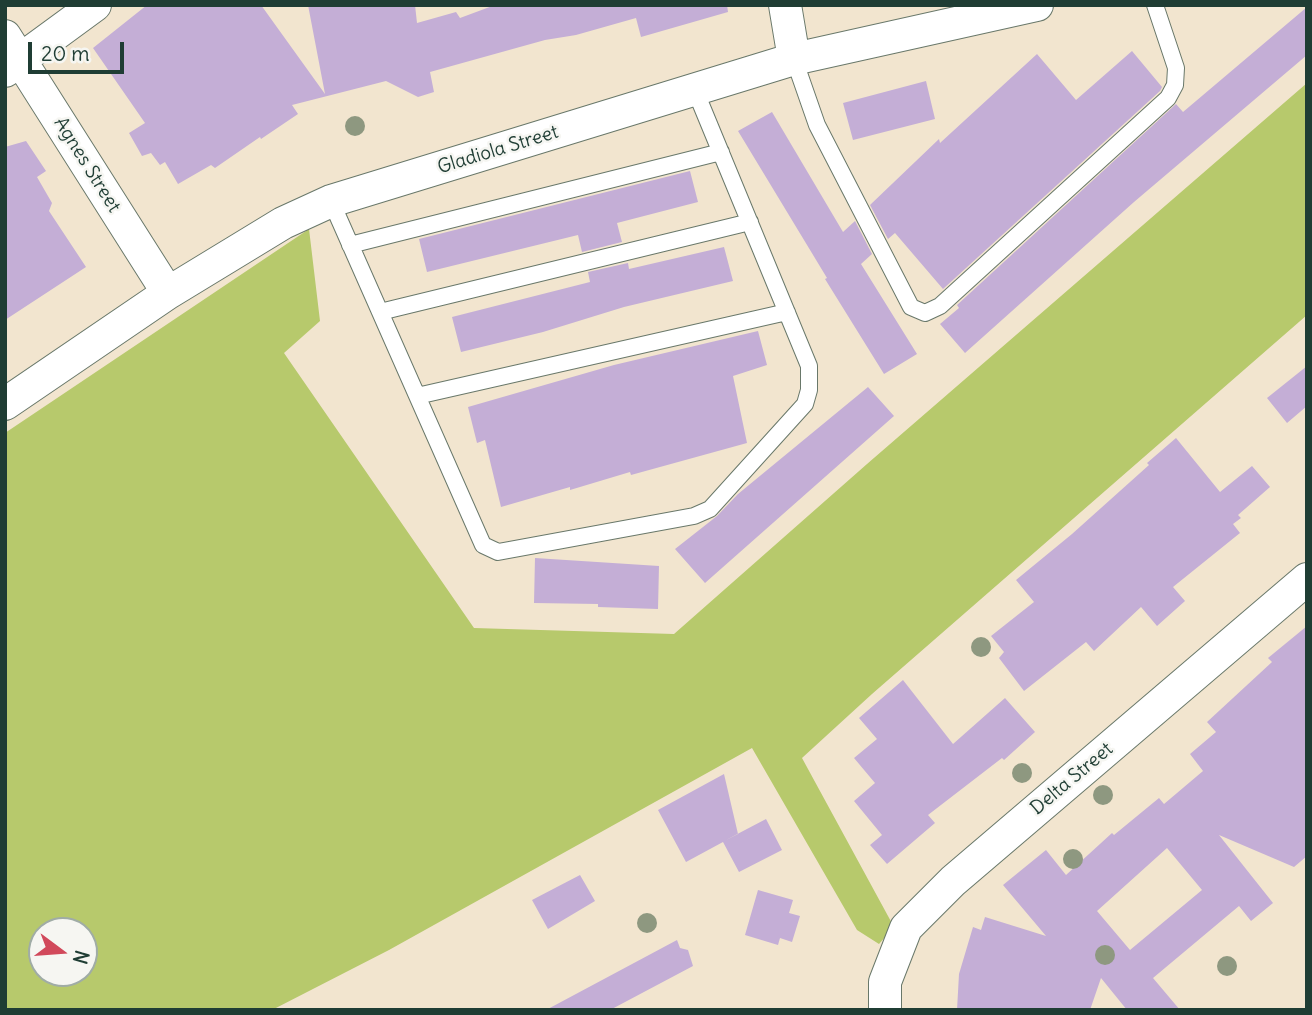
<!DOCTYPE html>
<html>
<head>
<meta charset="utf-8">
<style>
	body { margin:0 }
	#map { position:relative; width:1312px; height:1015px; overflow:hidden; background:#f2e5cf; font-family:Delius,sans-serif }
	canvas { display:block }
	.frame { position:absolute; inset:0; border:7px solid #1f3d34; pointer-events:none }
	.north { position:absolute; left:28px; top:917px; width:70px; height:70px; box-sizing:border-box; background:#f6f6f2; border:2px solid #a0aca6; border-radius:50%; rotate:106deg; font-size:19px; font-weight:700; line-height:28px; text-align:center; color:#1f3d34 }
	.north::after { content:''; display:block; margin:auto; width:24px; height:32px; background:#d1495b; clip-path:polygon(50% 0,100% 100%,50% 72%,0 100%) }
	.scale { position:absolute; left:28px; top:42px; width:96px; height:32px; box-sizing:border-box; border:4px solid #1f3d34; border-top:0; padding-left:9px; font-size:21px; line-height:24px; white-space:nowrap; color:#1f3d34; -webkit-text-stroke:5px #f6f6f2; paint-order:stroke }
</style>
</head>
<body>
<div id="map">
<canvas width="1312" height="1015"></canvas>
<div class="frame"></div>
<div class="north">N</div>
<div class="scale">20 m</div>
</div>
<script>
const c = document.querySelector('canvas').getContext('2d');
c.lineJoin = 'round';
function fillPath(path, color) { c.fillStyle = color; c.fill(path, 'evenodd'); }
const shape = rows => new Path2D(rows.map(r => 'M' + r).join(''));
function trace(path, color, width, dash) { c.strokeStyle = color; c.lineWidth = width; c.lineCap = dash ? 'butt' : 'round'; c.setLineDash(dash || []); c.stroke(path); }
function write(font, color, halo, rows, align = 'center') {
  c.font = font + ' Delius,sans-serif'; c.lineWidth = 5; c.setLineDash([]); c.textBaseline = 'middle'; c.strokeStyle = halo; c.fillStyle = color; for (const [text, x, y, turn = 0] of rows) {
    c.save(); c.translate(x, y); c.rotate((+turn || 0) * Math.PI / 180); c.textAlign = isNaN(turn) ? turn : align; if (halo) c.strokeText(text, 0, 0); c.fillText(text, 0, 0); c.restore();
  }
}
fillPath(shape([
	[1307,83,1307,315,872,694,802,758,894,927,879,944,857,930,752,748,389,950,272,1010,5,1010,5,433,309,229,320,321,284,353,474,628,674,634,867,464],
	[42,931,84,931,84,973,42,973]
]), '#b7c96c');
fillPath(shape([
	[147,5,261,5,325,94,308,5,415,5,417,23,456,12,460,18,495,5,727,5,728,12,641,37,636,18,576,35,545,40,430,72,434,92,418,97,386,81,292,105,298,114,261,139,260,137,215,168,211,165,178,184,165,162,160,165,151,153,142,156,129,133,145,123,93,48],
	[1307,7,1307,55,1134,202,965,353,940,324,959,308,957,305,1176,104,1183,112],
	[1132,51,1162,87,1160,91,943,289,895,233,888,239,870,205,939,139,940,143,1037,54,1076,100],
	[926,81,935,119,853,140,843,103],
	[772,112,843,232,855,221,872,254,861,264,917,354,884,374,825,279,827,278,738,131],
	[26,141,46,171,37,177,52,203,49,211,86,267,5,320,5,147],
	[690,171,698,202,617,223,622,242,582,252,578,235,427,272,419,239],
	[724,247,733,281,624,307,543,332,461,352,452,317,590,282,588,272,628,263,629,269],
	[758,331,767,365,733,376,747,443,631,475,630,472,570,490,570,487,501,507,485,440,477,443,468,407,614,365],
	[1307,366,1307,406,1287,423,1267,398],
	[868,387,894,416,705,583,675,549,717,516,738,494],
	[1176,438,1220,492,1252,466,1270,487,1238,515,1241,518,1233,524,1240,533,1173,587,1185,601,1157,626,1141,607,1094,651,1086,642,1024,691,999,658,1004,652,991,636,1034,602,1016,580,1072,534,1149,465,1147,463],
	[535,558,659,566,658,609,598,607,598,604,534,603],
	[1307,626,1307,856,1294,867,1219,835,1273,903,1251,921,1239,906,1153,978,1180,1010,1127,1010,1101,978,1090,1010,957,1010,959,974,973,927,981,930,985,917,1046,936,1003,885,1046,850,1066,875,1112,833,1114,835,1159,798,1164,804,1203,771,1190,754,1216,732,1207,722,1272,662,1268,658],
	[1167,848,1202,890,1130,950,1097,911],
	[903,680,953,744,1005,698,1035,732,1004,760,1002,758,928,815,935,823,887,864,870,845,882,835,854,801,875,783,854,758,877,739,859,718],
	[724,774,738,834,726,840,766,819,782,850,739,872,723,842,686,862,658,810],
	[580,875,595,901,548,929,532,900],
	[758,890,793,900,789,913,800,916,792,942,780,938,778,945,745,935],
	[677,940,680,948,688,950,693,966,610,1010,546,1010]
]), '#c4aed6');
const service = shape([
	[794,59,817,125,911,307,925,313,940,306,1168,98,1175,85,1176,68,1155,5],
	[331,201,483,545,498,552,694,516,710,509,805,404,809,390,809,366,695,90],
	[350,245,721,152],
	[380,312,750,222],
	[417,396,787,312]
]);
const minor = shape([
	[785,5,794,59],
	[5,36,168,293],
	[5,71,95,5],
	[5,404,168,293,283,223,331,201,794,59,1037,5],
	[885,1010,885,982,906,928,953,881,1307,579]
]);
trace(service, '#69786a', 18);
trace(minor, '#69786a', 34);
trace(service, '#fff', 16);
trace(minor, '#fff', 32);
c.fillStyle = '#8e9880';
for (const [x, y] of [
	[355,126],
	[981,647],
	[1022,773],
	[1103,795],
	[1073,859],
	[647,923],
	[1105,955],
	[1227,966]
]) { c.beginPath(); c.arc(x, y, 10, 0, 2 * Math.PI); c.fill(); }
write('19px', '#1f3d34', '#f6f6f2', [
	["Gladiola Street",498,150,-17],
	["Agnes Street",87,165,58],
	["Delta Street",1072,779,-40]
]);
</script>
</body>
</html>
